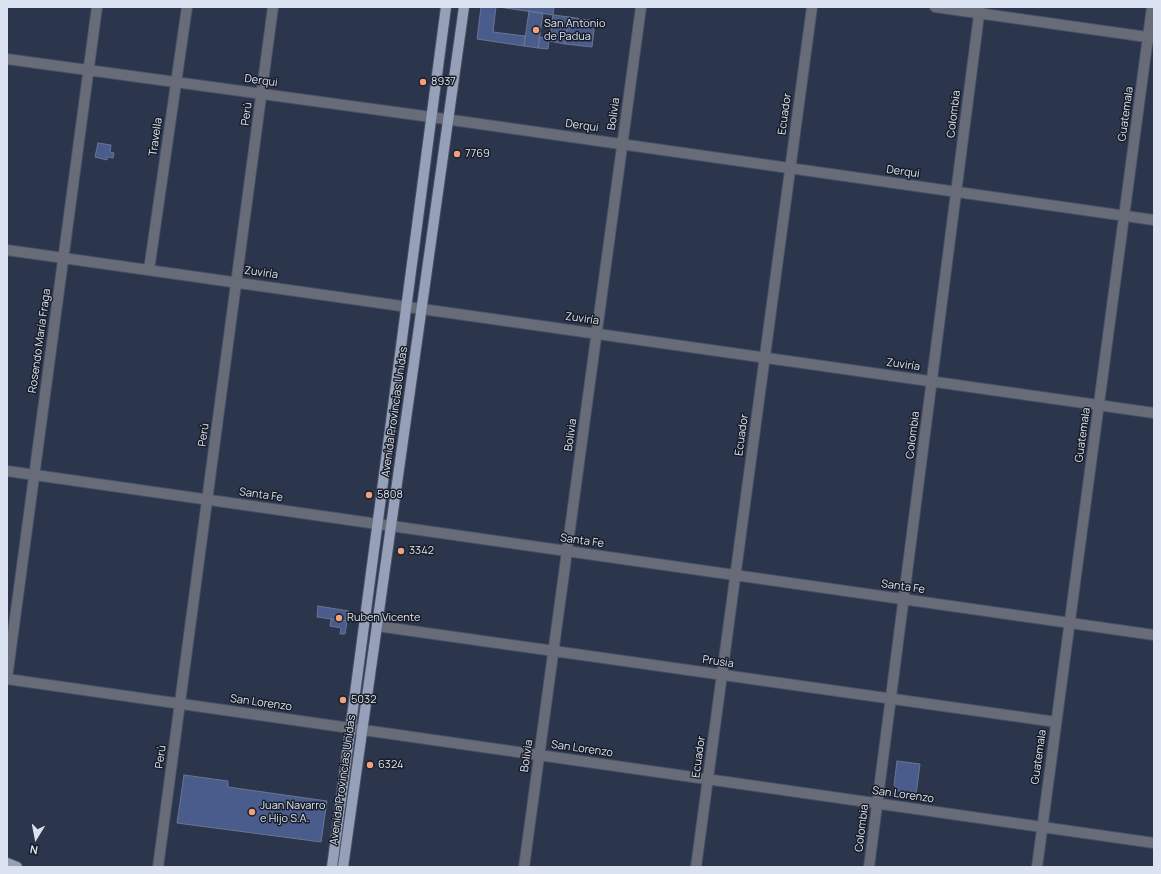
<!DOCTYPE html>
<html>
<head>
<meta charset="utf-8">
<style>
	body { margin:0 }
	#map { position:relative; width:1161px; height:874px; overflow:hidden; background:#2b354c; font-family:Manrope,sans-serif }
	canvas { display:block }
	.frame { position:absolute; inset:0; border:8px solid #dbe2f1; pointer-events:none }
	.north { position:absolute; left:16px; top:818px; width:40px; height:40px; -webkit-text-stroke:3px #181d27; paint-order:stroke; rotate:190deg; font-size:11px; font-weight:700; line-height:16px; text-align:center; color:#dbe2f1 }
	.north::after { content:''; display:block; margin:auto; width:14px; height:18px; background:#dbe2f1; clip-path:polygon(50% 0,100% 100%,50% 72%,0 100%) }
</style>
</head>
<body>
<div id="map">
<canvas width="1161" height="874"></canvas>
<div class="frame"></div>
<div class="north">N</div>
</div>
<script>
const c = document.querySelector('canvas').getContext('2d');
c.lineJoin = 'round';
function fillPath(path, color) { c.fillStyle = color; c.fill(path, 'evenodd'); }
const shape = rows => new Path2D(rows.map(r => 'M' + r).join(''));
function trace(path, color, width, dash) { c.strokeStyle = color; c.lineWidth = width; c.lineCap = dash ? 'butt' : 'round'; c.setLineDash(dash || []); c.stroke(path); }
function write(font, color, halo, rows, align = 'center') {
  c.font = font + ' Manrope,sans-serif'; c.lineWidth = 3; c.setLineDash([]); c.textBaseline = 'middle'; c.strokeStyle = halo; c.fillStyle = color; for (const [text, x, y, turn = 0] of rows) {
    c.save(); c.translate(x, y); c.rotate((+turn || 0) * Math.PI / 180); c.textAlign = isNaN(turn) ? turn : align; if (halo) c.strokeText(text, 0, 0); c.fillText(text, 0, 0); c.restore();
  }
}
const building = shape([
	[481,7,496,7,493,32,525,36,524,46,477,39,481,7],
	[499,7,554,7,553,15,499,7],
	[529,11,543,13,538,48,524,46,529,11],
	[553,15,569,17,565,44,549,41,548,49,538,48,540,37,550,38,553,15],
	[569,17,595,21,592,47,565,44,569,17],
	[98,143,111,145,110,152,114,153,113,158,107,157,107,160,95,157,98,143],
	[318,606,349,611,347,621,317,617,318,606],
	[331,619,347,621,345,634,340,634,341,628,330,626,331,619],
	[897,761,920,764,916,795,900,793,894,785,897,761],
	[184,775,228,781,228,787,327,801,321,842,177,823,184,775]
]);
fillPath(building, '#495c8c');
trace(building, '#6a7590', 1);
const minor = shape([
	[935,7,1154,38],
	[7,59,431,117,1154,220],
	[7,250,1154,413],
	[149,270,187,7],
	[7,471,1154,635],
	[377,626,1056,722],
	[7,678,97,7],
	[7,679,1154,843],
	[158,867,273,7],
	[524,867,641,7],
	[696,867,812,7],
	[869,867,980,7],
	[1037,867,1152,7]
]);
const major = shape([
	[7,863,17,867],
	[332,867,446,7],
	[343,867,464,7]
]);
trace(minor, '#475166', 12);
trace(major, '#475166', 12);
trace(minor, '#676c78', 10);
trace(major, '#96a1b9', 10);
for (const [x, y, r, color] of [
	[536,30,4,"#f1a17d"],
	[423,82,4,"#f1a17d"],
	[457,154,4,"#f1a17d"],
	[369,495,4,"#f1a17d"],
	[401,551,4,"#f1a17d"],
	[339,618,4,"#f1a17d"],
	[343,700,4,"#f1a17d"],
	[370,765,4,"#f1a17d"],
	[252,812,4,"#f1a17d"]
]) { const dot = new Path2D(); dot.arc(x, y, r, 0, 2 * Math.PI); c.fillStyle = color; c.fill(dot); trace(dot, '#181d27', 1.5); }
write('11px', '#dbe2f1', '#181d27', [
	["San Antonio",544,24],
	["de Padua",544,37],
	["8937",431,82],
	["7769",465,154],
	["5808",377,495],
	["3342",409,551],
	["Ruben Vicente",347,618],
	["5032",351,700],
	["6324",378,765],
	["Juan Navarro",260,806],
	["e Hijo S.A.",260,819]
], 'left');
write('11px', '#dbe2f1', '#181d27', [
	["Derqui",261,81,8],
	["Perú",247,114,-82],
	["Bolivia",614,114,-82],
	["Ecuador",785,114,-82],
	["Colombia",954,114,-83],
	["Guatemala",1126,114,-82],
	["Derqui",582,126,8],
	["Travella",156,137,-82],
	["Derqui",903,172,8],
	["Zuviría",261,273,8],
	["Zuviría",582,319,8],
	["Rosendo María Fraga",40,341,-82],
	["Zuviría",903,365,8],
	["Avenida Provincias Unidas",395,412,-82],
	["Perú",204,435,-82],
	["Bolivia",571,435,-82],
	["Ecuador",742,435,-82],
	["Colombia",913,435,-83],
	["Guatemala",1083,435,-82],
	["Santa Fe",261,495,8],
	["Santa Fe",582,541,8],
	["Santa Fe",903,587,8],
	["Prusia",718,662,8],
	["San Lorenzo",261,703,8],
	["San Lorenzo",582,749,8],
	["Bolivia",527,756,-82],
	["Perú",161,757,-82],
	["Ecuador",699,757,-82],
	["Guatemala",1039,757,-82],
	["Avenida Provincias Unidas",343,780,-82],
	["San Lorenzo",903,795,8],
	["Colombia",862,828,-83]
]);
</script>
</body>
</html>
